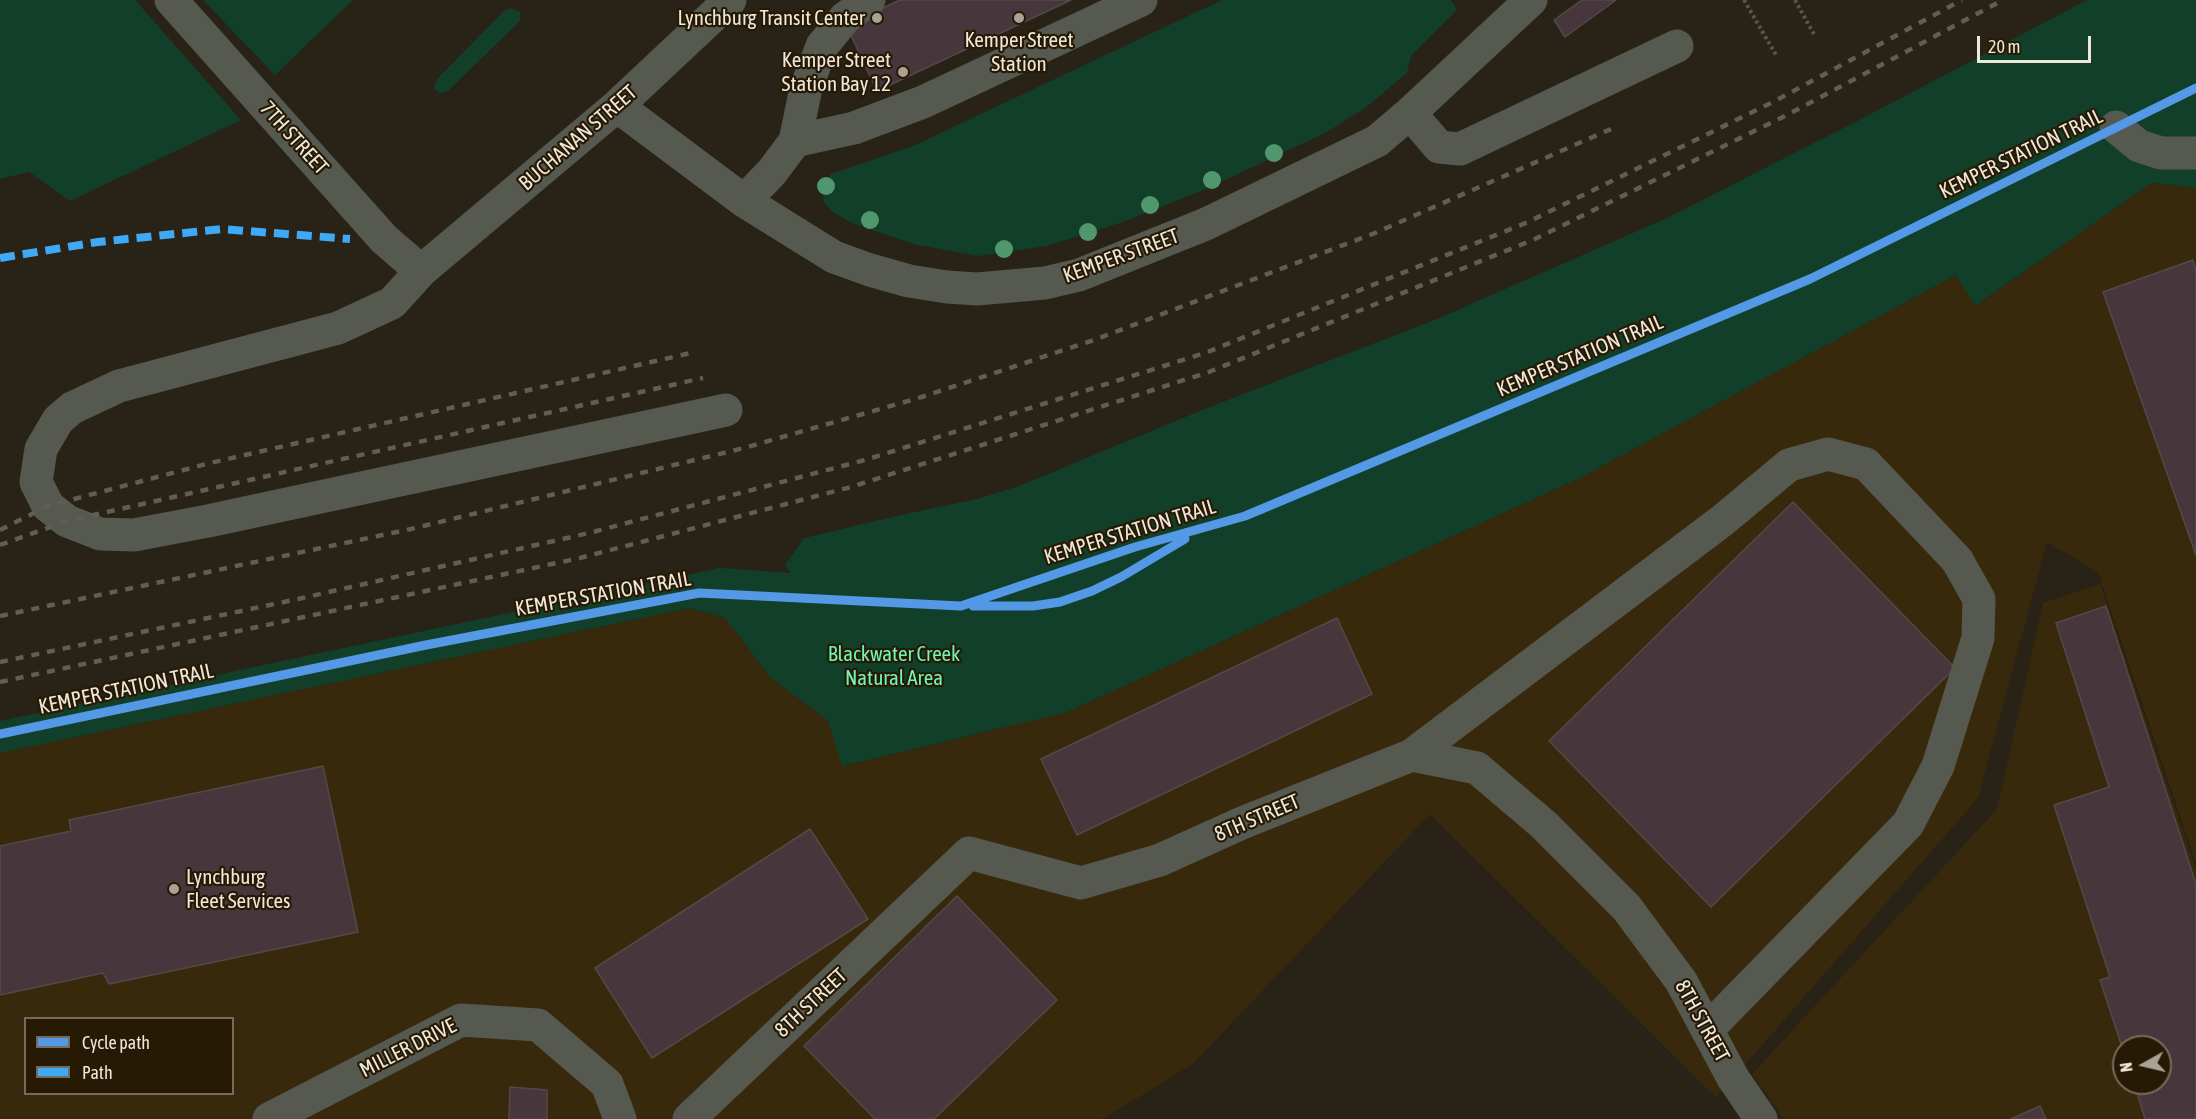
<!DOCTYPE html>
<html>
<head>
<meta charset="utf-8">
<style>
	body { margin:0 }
	#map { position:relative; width:2196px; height:1119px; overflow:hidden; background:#292216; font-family:"Asap Condensed",sans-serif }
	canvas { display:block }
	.legend { position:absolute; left:24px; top:1017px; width:210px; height:78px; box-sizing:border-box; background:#271a05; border:2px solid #776c5a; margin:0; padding:8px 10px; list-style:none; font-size:18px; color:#efe7d9 }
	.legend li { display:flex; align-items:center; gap:12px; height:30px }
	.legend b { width:30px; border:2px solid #776c5a }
	.north { position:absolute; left:2112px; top:1035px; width:60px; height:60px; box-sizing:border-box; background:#271a05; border:2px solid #776c5a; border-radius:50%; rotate:262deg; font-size:16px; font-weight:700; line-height:24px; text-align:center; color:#efe7d9 }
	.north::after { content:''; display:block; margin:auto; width:21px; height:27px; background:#aaa295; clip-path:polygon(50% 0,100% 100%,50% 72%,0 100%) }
	.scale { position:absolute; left:1977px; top:36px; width:114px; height:27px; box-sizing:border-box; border:3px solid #efe7d9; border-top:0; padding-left:8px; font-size:18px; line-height:21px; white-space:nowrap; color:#efe7d9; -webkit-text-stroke:4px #271a05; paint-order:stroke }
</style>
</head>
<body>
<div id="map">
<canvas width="2196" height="1119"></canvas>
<ul class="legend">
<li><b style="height:8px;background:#5399e6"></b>Cycle path</li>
<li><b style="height:8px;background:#3fa9f5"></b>Path</li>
</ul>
<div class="north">N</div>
<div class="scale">20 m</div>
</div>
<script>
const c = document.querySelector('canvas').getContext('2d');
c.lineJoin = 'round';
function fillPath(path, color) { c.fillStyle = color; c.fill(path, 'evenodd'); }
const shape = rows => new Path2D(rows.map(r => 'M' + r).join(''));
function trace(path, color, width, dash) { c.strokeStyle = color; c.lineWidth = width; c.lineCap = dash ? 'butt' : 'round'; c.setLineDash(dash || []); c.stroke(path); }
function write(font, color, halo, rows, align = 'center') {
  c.font = font + ' "Asap Condensed",sans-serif'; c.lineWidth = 4.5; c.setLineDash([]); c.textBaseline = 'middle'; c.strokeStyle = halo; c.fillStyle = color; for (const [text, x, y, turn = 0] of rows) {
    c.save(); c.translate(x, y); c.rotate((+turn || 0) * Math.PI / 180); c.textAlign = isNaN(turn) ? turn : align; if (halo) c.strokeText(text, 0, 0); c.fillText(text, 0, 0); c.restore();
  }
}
fillPath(shape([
	[2152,183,2196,188,2196,863,2098,572,2047,542,1978,798,1716,1098,1430,814,1193,1064,1103,1119,0,1119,0,753,689,608,725,618,770,677,828,721,843,766,1065,713,1580,478,1956,275,1976,306],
	[26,1018,232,1018,232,1094,26,1094],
	[2100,584,2196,870,2196,1119,1784,1119,1752,1074,1997,809,2043,603],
	[2124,1047,2160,1047,2160,1083,2124,1083]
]), '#38290d');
fillPath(shape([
	[0,0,135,0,241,120,70,201,29,172,0,179],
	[203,0,353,0,275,75],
	[1222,0,1451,0,1457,10,1411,56,1407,73,1365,108,1327,132,1206,189,1123,222,1047,246,979,256,917,245,854,224,831,211,824,202,822,187,831,174,913,146],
	[2087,0,2196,0,2196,188,2152,183,1975,306,1956,275,1580,478,1065,713,842,766,828,721,770,677,725,618,689,608,0,753,0,721,720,568,791,573,785,565,804,538,905,514,977,499,1019,486,1207,408,1437,319,1667,218,1865,117],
	[512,8,520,12,520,21,447,92,440,93,434,89,436,80,505,10]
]), '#123f2a');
const building = shape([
	[900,0,1071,0,877,91,846,25,900,0],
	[1582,0,1616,0,1565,37,1554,20,1582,0],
	[2193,260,2196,270,2196,555,2103,292,2193,260],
	[1793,502,1955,668,1711,907,1549,741,1793,502],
	[2106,606,2196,884,2196,1119,2145,1119,2134,1083,2160,1083,2160,1047,2124,1047,2124,1053,2100,980,2110,977,2054,805,2109,787,2056,623,2106,606],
	[1337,618,1372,694,1077,835,1041,759,1337,618],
	[323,766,358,932,109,984,103,973,0,995,0,846,71,831,69,820,323,766],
	[810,829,868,919,652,1058,595,968,810,829],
	[957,896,1057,1000,934,1119,875,1119,804,1046,957,896],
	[510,1087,547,1090,547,1119,509,1119,510,1087],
	[2040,1106,2046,1119,2011,1119,2040,1106]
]);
fillPath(building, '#47363b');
trace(building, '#524a48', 1.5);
trace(shape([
	[1744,0,1776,55],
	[1795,0,1815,36]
]), '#54574c', 4, [3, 3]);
trace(shape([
	[171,0,384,239,421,271],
	[617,106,744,201,834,257,870,270,909,281,947,287,977,289,1045,283,1079,275,1206,224,1377,141,1410,113,1531,0],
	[1410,113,1439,147,1460,149,1677,46],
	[2116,127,2139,146,2161,153,2196,153],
	[795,141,854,128,923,102,1141,0],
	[744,201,772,172,795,141,806,88,822,46,845,18,869,0],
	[726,410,208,521,134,535,100,534,67,521,48,506,36,482,41,449,58,420,72,408,119,386,338,328,392,303,421,271,617,106,730,0],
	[1412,755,1723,520,1789,465,1828,454,1866,464,1957,560,1979,599,1978,638,1938,766,1908,824,1707,1030],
	[269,1119,461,1020,538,1025,607,1084,620,1119],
	[689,1119,969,853,1081,883,1160,860,1242,823,1412,755,1477,768,1544,825,1626,907,1681,981,1733,1078,1761,1119]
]), '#55594f', 33);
trace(shape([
	[0,530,48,506,210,463,695,352],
	[0,545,67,521,703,378],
	[0,616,411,529,744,448,922,397,1094,340,1375,233,1611,129],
	[0,662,298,599,589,533,865,460,1205,353,1528,222,1773,102,1962,0],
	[0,682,580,558,851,487,1209,372,1535,239,1789,114,2003,0]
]), '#5e5e55', 4.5, [8, 8]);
trace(shape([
	[0,258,98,242,222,229,350,239]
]), '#3fa9f5', 8, [15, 8]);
trace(shape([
	[973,606,1033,606,1060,602,1092,591,1121,577,1185,539],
	[0,734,426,645,699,593,961,606,1135,547,1245,516,1810,279,2196,88]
]), '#5399e6', 9);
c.fillStyle = '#50976e';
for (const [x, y] of [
	[1274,153],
	[1212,180],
	[826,186],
	[1150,205],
	[870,220],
	[1088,232],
	[1004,249]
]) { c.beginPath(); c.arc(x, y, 9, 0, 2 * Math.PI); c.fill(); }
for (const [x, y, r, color] of [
	[877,18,6,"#aaa295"],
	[1019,18,6,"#aaa295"],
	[903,72,6,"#aaa295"],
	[174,889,6,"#aaa295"]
]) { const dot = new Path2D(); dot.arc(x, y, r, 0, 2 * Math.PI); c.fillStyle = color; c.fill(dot); trace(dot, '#271a05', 2); }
write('21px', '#efe7d9', '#271a05', [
	["Lynchburg Transit Center",865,18],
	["Kemper Street",1019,40,"center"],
	["Station",1019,64,"center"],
	["Kemper Street",891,60],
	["Station Bay 12",891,84],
	["Lynchburg",186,877,"left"],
	["Fleet Services",186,901,"left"]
], 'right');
write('21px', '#efe7d9', '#271a05', [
	["7TH STREET",294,138,48],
	["BUCHANAN STREET",578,138,-41],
	["KEMPER STATION TRAIL",2021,154,-26],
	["KEMPER STREET",1121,256,-20],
	["KEMPER STATION TRAIL",1580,356,-23],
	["KEMPER STATION TRAIL",1130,532,-17],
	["KEMPER STATION TRAIL",603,594,-10],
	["KEMPER STATION TRAIL",126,689,-12],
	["8TH STREET",1257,818,-23],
	["8TH STREET",811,1003,-43],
	["8TH STREET",1702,1021,61],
	["MILLER DRIVE",408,1048,-27]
]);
write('21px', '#6ff6b6', '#271a05', [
	["Blackwater Creek",894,654],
	["Natural Area",894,678]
]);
</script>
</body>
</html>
